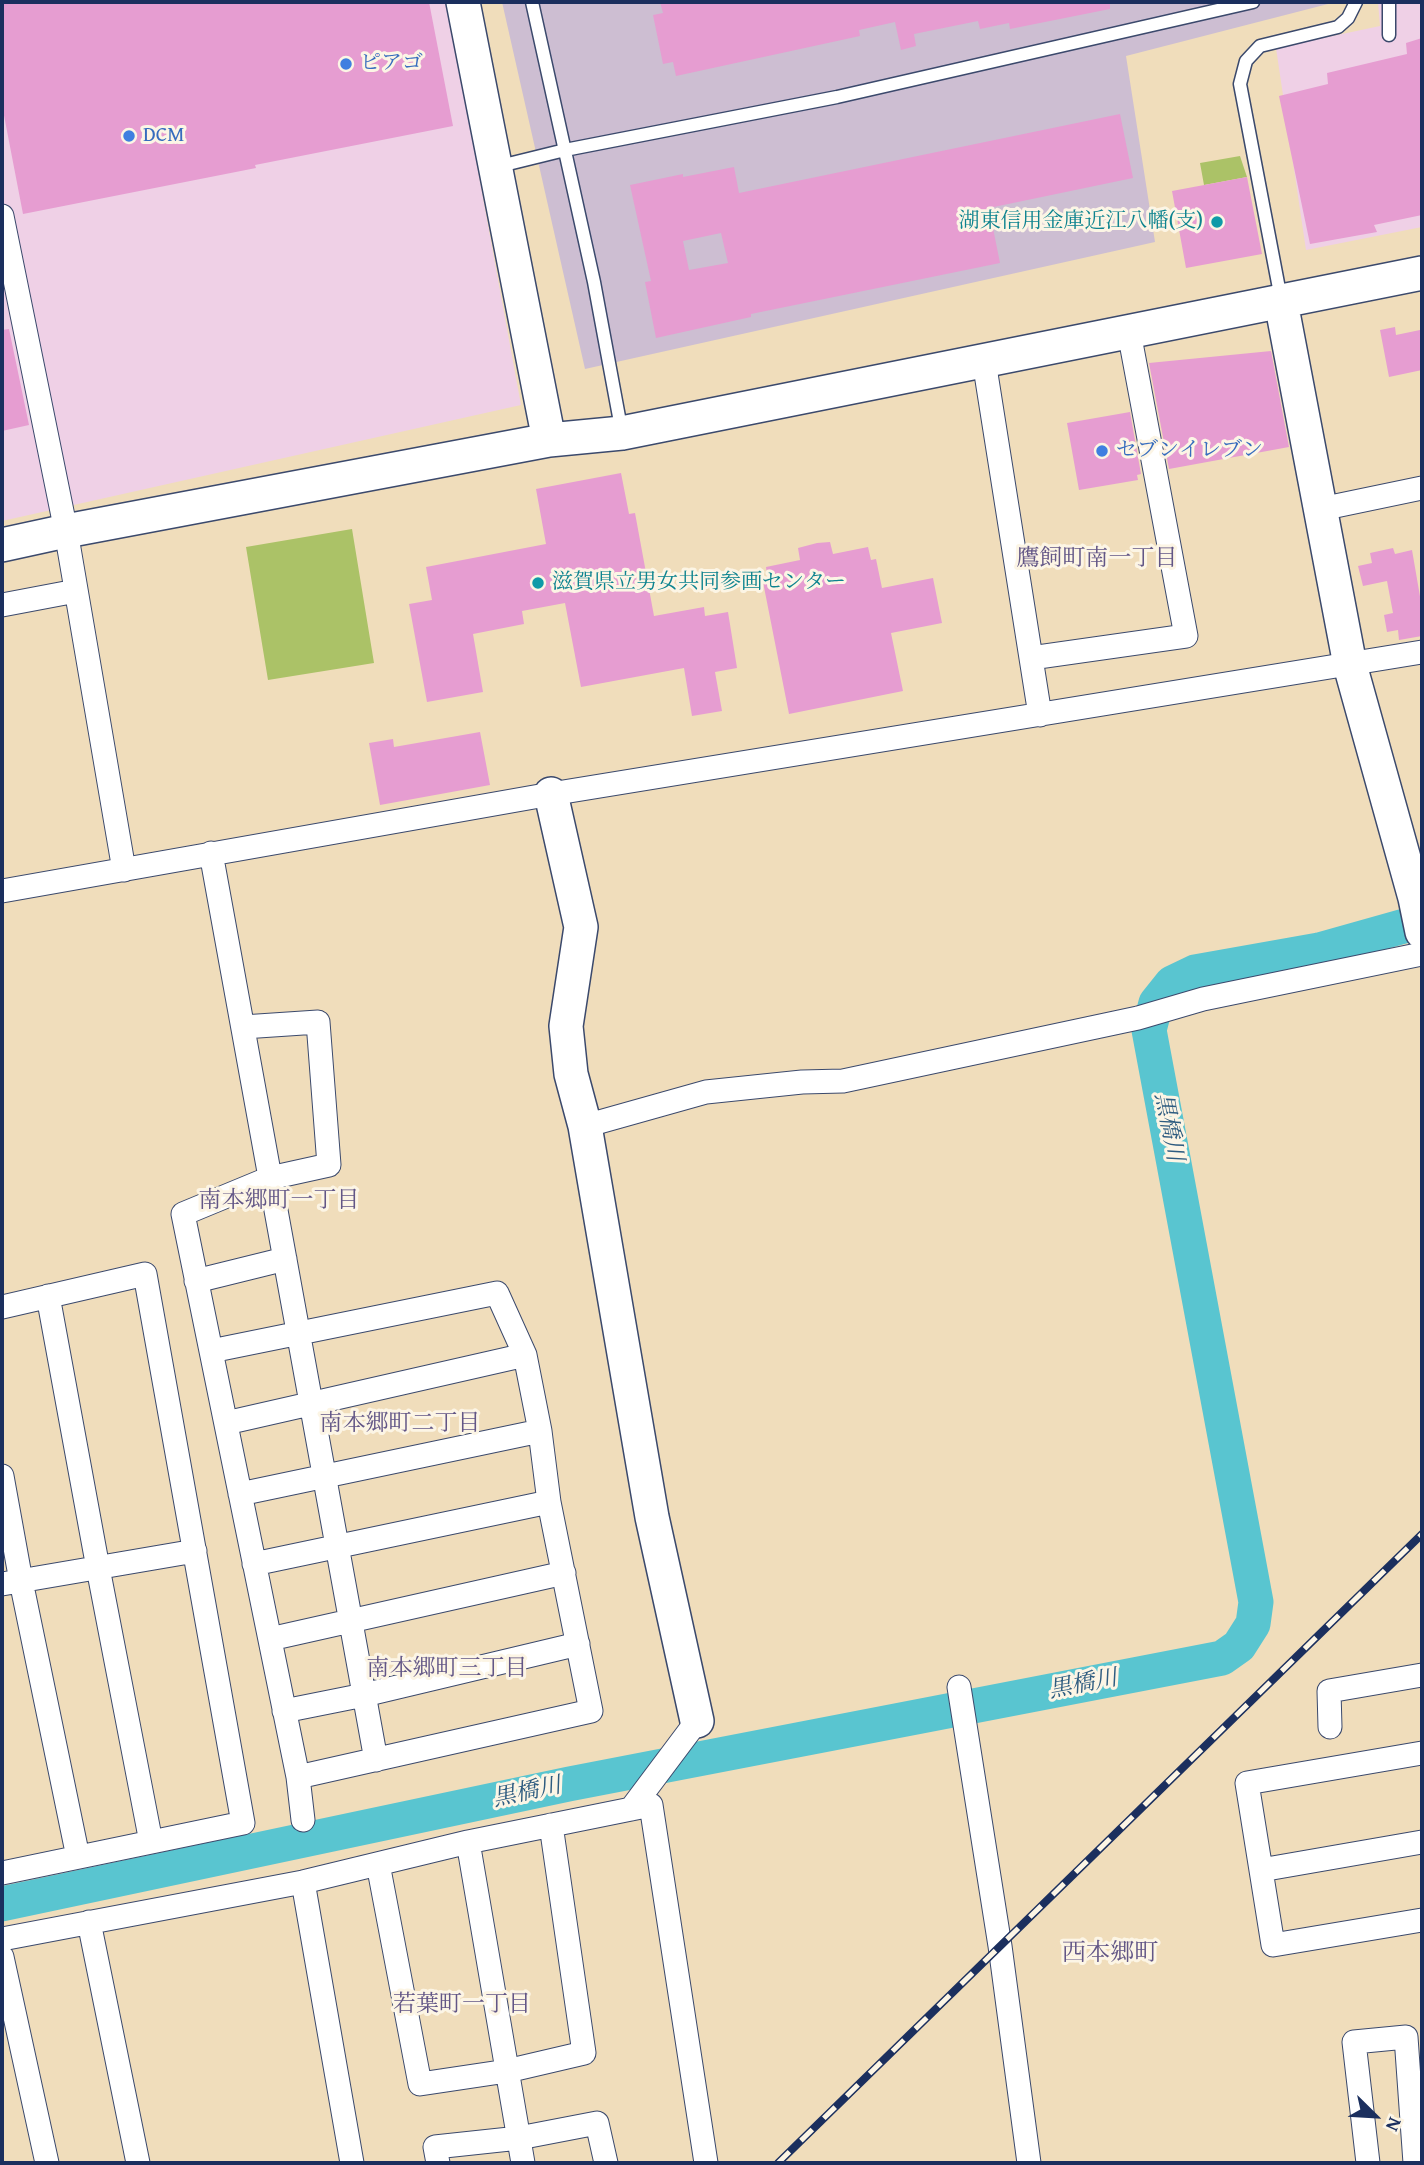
<!DOCTYPE html>
<html>
<head>
<meta charset="utf-8">
<style>
	body { margin:0 }
	#map { position:relative; width:1424px; height:2165px; overflow:hidden; background:#f0ddbb; font-family:"Gentium Book Plus",serif }
	canvas { display:block }
	.frame { position:absolute; inset:0; border:4px solid #1b2f5e; pointer-events:none }
	.north { position:absolute; left:1340px; top:2081px; width:70px; height:70px; -webkit-text-stroke:5px #fcf5e5; paint-order:stroke; rotate:114deg; font-size:19px; font-weight:700; line-height:28px; text-align:center; color:#1b2f5e }
	.north::after { content:''; display:block; margin:auto; width:24px; height:32px; background:#1b2f5e; clip-path:polygon(50% 0,100% 100%,50% 72%,0 100%) }
</style>
</head>
<body>
<div id="map">
<canvas width="1424" height="2165"></canvas>
<div class="frame"></div>
<div class="north">N</div>
</div>
<script>
const c = document.querySelector('canvas').getContext('2d');
c.lineJoin = 'round';
function fillPath(path, color) { c.fillStyle = color; c.fill(path, 'evenodd'); }
const shape = rows => new Path2D(rows.map(r => 'M' + r).join(''));
function trace(path, color, width, dash) { c.strokeStyle = color; c.lineWidth = width; c.lineCap = dash ? 'butt' : 'round'; c.setLineDash(dash || []); c.stroke(path); }
function write(font, color, halo, rows, align = 'center') {
  c.font = font + ' "Gentium Book Plus","Noto Serif JP",serif'; c.lineWidth = 6; c.setLineDash([]); c.textBaseline = 'middle'; c.strokeStyle = halo; c.fillStyle = color; for (const [text, x, y, turn = 0] of rows) {
    c.save(); c.translate(x, y); c.rotate((+turn || 0) * Math.PI / 180); c.textAlign = isNaN(turn) ? turn : align; if (halo) c.strokeText(text, 0, 0); c.fillText(text, 0, 0); c.restore();
  }
}
fillPath(shape([
	[2,2,447,2,521,405,2,521],
	[1378,2,1422,2,1422,227,1306,250,1276,48,1380,26]
]), '#efd0e6');
fillPath(shape([
	[502,2,1330,2,1328,4,1126,56,1155,242,585,369]
]), '#cdbed2');
fillPath(shape([
	[1240,156,1247,177,1204,185,1200,163],
	[352,529,374,663,268,680,246,547]
]), '#abc267');
trace(shape([
	[2,1904,569,1784,1222,1658,1239,1646,1253,1624,1256,1602,1149,1030,1156,1003,1172,983,1195,972,1319,950,1422,921]
]), '#59c5d0', 35);
fillPath(shape([
	[2,2,429,2,453,126,255,165,256,168,23,214,2,105],
	[660,2,1110,2,1110,9,1010,29,1009,23,980,29,978,21,914,34,916,46,901,50,895,22,859,30,860,36,676,76,673,62,663,64,653,15,663,13],
	[1422,38,1422,215,1374,225,1377,232,1310,244,1279,96,1328,84,1327,73,1407,54,1406,43],
	[1120,114,1133,178,989,208,1000,263,751,314,751,317,656,338,645,282,651,281,630,185,683,174,683,177,734,167,739,193],
	[721,233,728,263,689,270,683,241],
	[1247,177,1262,254,1186,268,1172,191],
	[1395,327,1396,335,1420,330,1422,370,1389,377,1380,330],
	[9,329,29,425,2,431,2,330],
	[1271,351,1289,447,1169,469,1149,363],
	[1130,412,1141,474,1137,475,1138,480,1079,490,1067,423],
	[621,473,629,514,635,513,654,616,704,607,705,616,728,612,737,668,715,672,722,711,692,716,684,668,581,687,565,603,522,611,524,624,473,634,483,692,427,702,409,604,432,600,426,567,546,544,536,489],
	[830,542,833,554,868,547,871,560,876,559,882,588,933,578,942,623,891,633,903,691,789,714,763,582,768,581,766,567,800,560,798,548,817,543],
	[1393,548,1395,554,1412,550,1422,608,1422,636,1399,640,1398,630,1387,632,1384,615,1393,613,1387,581,1363,586,1358,566,1372,563,1370,553],
	[480,732,490,785,380,805,369,743,393,739,394,747]
]), '#e69dd1');
const lane = shape([
	[532,2,594,282,622,433],
	[1389,35,1389,2],
	[496,167,565,150,837,97,1253,2],
	[1281,299,1240,84,1246,61,1260,46,1338,27,1348,18,1356,2]
]);
const street = shape([
	[2,216,66,531,124,870],
	[984,361,1040,715],
	[1321,509,1422,488],
	[2,605,76,591],
	[1031,658,1186,636,1129,332],
	[211,853,376,1760],
	[2,891,551,794,1422,652],
	[243,1027,318,1022,329,1165,270,1178,183,1214,298,1777,303,1820],
	[585,1126,706,1092,802,1082,843,1081,1138,1018,1203,999,1422,954],
	[196,1281,285,1259],
	[48,1296,98,1568,151,1842],
	[2,1307,145,1274,243,1823,2,1873],
	[211,1351,497,1293,525,1355,540,1431,549,1502,591,1711,298,1777],
	[226,1423,525,1355],
	[2,1476,21,1581,78,1857],
	[240,1494,540,1431],
	[254,1564,549,1502],
	[2,1584,195,1551],
	[270,1639,564,1573],
	[959,1687,1000,1946,1029,2163],
	[284,1711,364,1695,578,1644],
	[1330,1727,1329,1691,1422,1675],
	[1422,1753,1247,1783,1273,1945,1422,1920],
	[631,1809,697,1721],
	[468,1842,523,2163],
	[378,1864,420,2084,507,2071,584,2053,551,1825],
	[1261,1870,1422,1842],
	[303,1882,352,2163],
	[89,1922,138,2163],
	[2,1939,303,1882,468,1842,651,1805,706,2163],
	[2,1957,47,2163],
	[438,2163,435,2147,519,2138,597,2123,606,2163],
	[1368,2163,1354,2042,1406,2037,1415,2163]
]);
const secondary = shape([
	[463,2,549,440],
	[1281,302,1350,665,1415,898,1422,932],
	[2,545,66,531,549,440,622,433,1422,273],
	[551,794,581,927,566,1026,571,1074,585,1126,652,1517,697,1721]
]);
trace(lane, '#3b496c', 15);
trace(street, '#3b496c', 25);
trace(secondary, '#3b496c', 36);
trace(lane, '#fff', 12);
trace(street, '#fff', 23);
trace(secondary, '#fff', 33);
const rail = shape([
	[778,2163,1422,1534]
]);
trace(rail, '#1b2f5e', 8);
trace(rail, '#fcf5e5', 5, [16]);
for (const [x, y, r, color] of [
	[346,64,7,"#3f7fe0"],
	[129,136,7,"#3f7fe0"],
	[1217,222,7,"#0f9aa8"],
	[1102,451,7,"#3f7fe0"],
	[538,583,7,"#0f9aa8"]
]) { const dot = new Path2D(); dot.arc(x, y, r, 0, 2 * Math.PI); c.fillStyle = color; c.fill(dot); trace(dot, '#fcf5e5', 2.5); }
write('21px', '#366cbe', '#fcf5e5', [
	["ピアゴ",360,64],
	["DCM",143,136],
	["セブンイレブン",1116,451]
], 'left');
write('21px', '#0d838f', '#fcf5e5', [
	["湖東信用金庫近江八幡(支)",1203,222],
	["滋賀県立男女共同参画センター",552,583,"left"]
], 'right');
write('23px', '#625686', '#fcf5e5', [
	["鷹飼町南一丁目",1097,559],
	["南本郷町一丁目",279,1201],
	["南本郷町二丁目",400,1424],
	["南本郷町三丁目",447,1669],
	["若葉町一丁目",462,2005]
]);
write('italic 23px', '#2e5c80', '#fcf5e5', [
	["黒橋川",1168,1127,79],
	["黒橋川",1083,1685,-11],
	["黒橋川",527,1793,-12]
]);
write('24px', '#625686', '#fcf5e5', [
	["西本郷町",1110,1954]
]);
</script>
</body>
</html>
